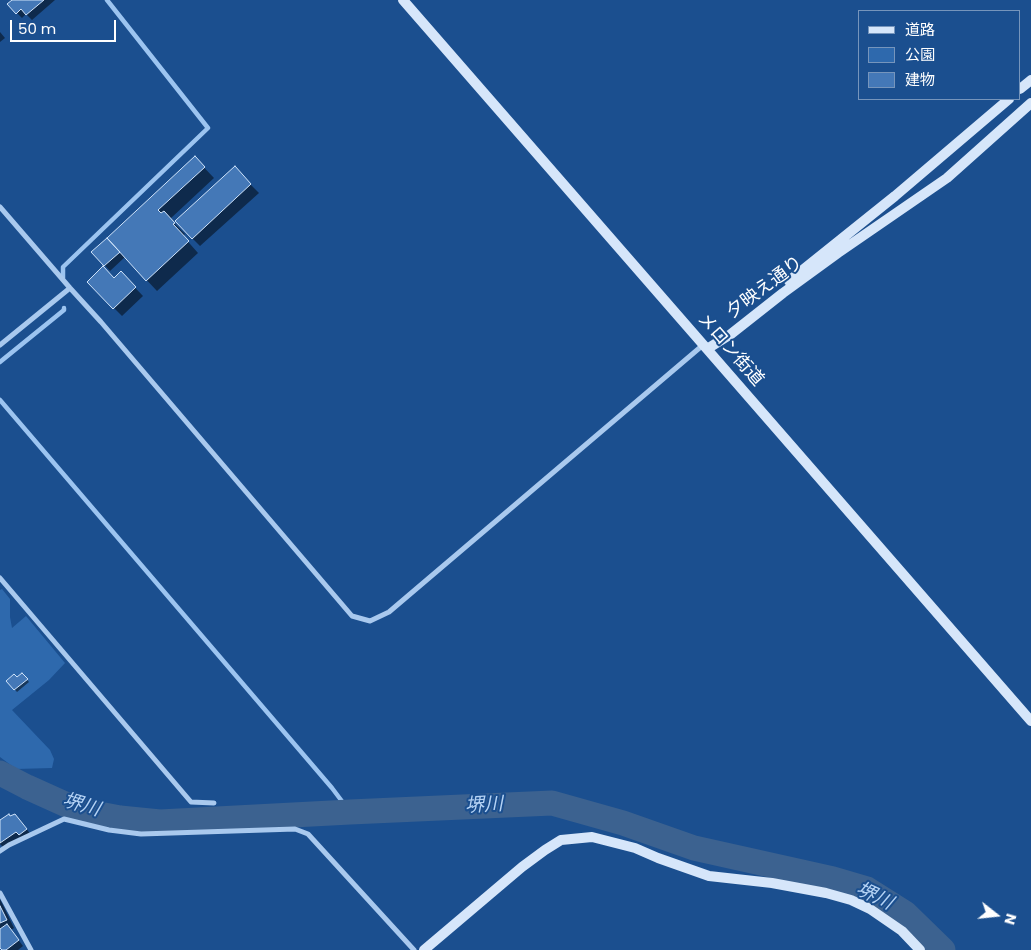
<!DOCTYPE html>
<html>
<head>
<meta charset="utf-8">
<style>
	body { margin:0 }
	#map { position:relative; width:1031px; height:950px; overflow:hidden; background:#1b4f8f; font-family:Poppins,"Noto Sans JP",sans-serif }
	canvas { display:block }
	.legend { position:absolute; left:858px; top:10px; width:162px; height:90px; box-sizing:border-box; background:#1b4f8f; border:1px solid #7695bc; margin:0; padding:6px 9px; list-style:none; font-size:15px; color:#fff }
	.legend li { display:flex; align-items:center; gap:10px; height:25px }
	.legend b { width:25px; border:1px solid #7695bc }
	.north { position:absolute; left:971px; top:890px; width:50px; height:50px; -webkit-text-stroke:4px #1b4f8f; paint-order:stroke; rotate:106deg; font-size:14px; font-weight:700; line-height:20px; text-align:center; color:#fff }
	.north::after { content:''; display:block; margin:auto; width:18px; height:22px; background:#fff; clip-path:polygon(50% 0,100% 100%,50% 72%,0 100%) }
	.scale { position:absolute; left:10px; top:20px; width:106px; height:22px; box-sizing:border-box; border:2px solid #fff; border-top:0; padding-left:6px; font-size:15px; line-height:18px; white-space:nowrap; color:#fff; -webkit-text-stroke:4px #1b4f8f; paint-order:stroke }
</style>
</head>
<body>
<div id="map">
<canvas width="1031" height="950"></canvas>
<ul class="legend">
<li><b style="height:6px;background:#d6e6fa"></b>道路</li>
<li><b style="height:14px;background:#2e69ad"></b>公園</li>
<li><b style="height:14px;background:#4478b7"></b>建物</li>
</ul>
<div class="north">N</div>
<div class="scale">50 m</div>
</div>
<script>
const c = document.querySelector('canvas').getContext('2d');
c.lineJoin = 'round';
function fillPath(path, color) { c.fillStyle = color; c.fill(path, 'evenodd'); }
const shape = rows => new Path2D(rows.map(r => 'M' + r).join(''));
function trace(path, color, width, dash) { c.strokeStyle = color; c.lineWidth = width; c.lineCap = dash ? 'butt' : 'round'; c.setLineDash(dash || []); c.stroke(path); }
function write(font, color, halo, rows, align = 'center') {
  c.font = font + ' Poppins,"Noto Sans JP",sans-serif'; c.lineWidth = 4; c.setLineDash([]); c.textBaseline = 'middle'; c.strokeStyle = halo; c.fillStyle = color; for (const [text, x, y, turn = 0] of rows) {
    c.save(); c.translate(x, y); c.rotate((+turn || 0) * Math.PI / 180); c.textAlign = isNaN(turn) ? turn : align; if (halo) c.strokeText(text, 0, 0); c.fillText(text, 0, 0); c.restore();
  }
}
fillPath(shape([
	[2,589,10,599,10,617,12,628,26,616,65,663,49,680,12,710,50,750,54,759,52,768,16,769,0,757,0,590]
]), '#2e69ad');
fillPath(shape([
	[14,0,55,0,32,20,26,14,22,18,17,13],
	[0,32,5,38,0,42],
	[195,158,214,178,170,219,185,234,183,236,198,253,157,291,125,257,110,271,93,252,112,245,120,254,122,252],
	[242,176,259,193,200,246,192,238],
	[121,273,143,296,122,316,114,308,114,280],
	[22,674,29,682,17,692,8,681,17,679],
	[20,820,31,835,4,848,0,844,0,821],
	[0,899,14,928,11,930,23,946,18,950,3,950,0,945]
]), '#0007');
trace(shape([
	[63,278,63,267,208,128,107,0],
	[0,362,64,310,64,308],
	[0,400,332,788,350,812]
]), '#9cc4f0', 4.5);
trace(shape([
	[0,773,27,787,78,810,120,818,160,822,350,812,552,803,623,823,694,848,833,879,867,889,905,913,943,950]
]), '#3c6290', 25);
const building = shape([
	[12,0,44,0,26,15,21,9,16,14,7,4,12,0],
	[195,156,205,167,158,210,161,213,164,211,175,223,173,224,189,241,146,281,107,238,195,156],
	[235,166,251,184,192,239,175,221,235,166],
	[107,238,120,252,104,266,91,252,107,238],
	[103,266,114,278,121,271,136,287,113,309,87,282,103,266],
	[22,673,28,679,14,690,6,681,14,674,17,677,22,673],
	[9,814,10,816,15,814,27,829,19,835,16,832,0,843,0,820,9,814],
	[0,906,7,920,0,923,0,906],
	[7,924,19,940,6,950,2,950,0,948,0,929,7,924]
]);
fillPath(building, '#4478b7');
trace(building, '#cfe3fa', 1);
trace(shape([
	[0,207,70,288,101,322,352,616,370,621,389,612,703,345],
	[0,345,70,288],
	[0,578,191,802,214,803],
	[0,851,9,845,64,819,109,830,141,834,295,829,308,834,414,950],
	[0,893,31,950]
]), '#a9c9ee', 5);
trace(shape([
	[403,0,1031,721],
	[1020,89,1031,80],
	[789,281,895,196,1009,99],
	[707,349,731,334,783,293,838,253,947,178,1031,103],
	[424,950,522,867,545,850,561,840,592,837,635,848,658,858,709,876,772,883,826,893,851,900,870,909,902,931,920,950]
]), '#d6e6fa', 10);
write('18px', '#fff', '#1b4f8f', [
	["夕映え通り",765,288,-37],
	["メロン街道",730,350,49]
]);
write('italic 19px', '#b5d3f5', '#1b4f8f', [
	["堺川",81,806,16],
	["堺川",484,806,-3],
	["堺川",874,897,26]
]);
</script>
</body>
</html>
